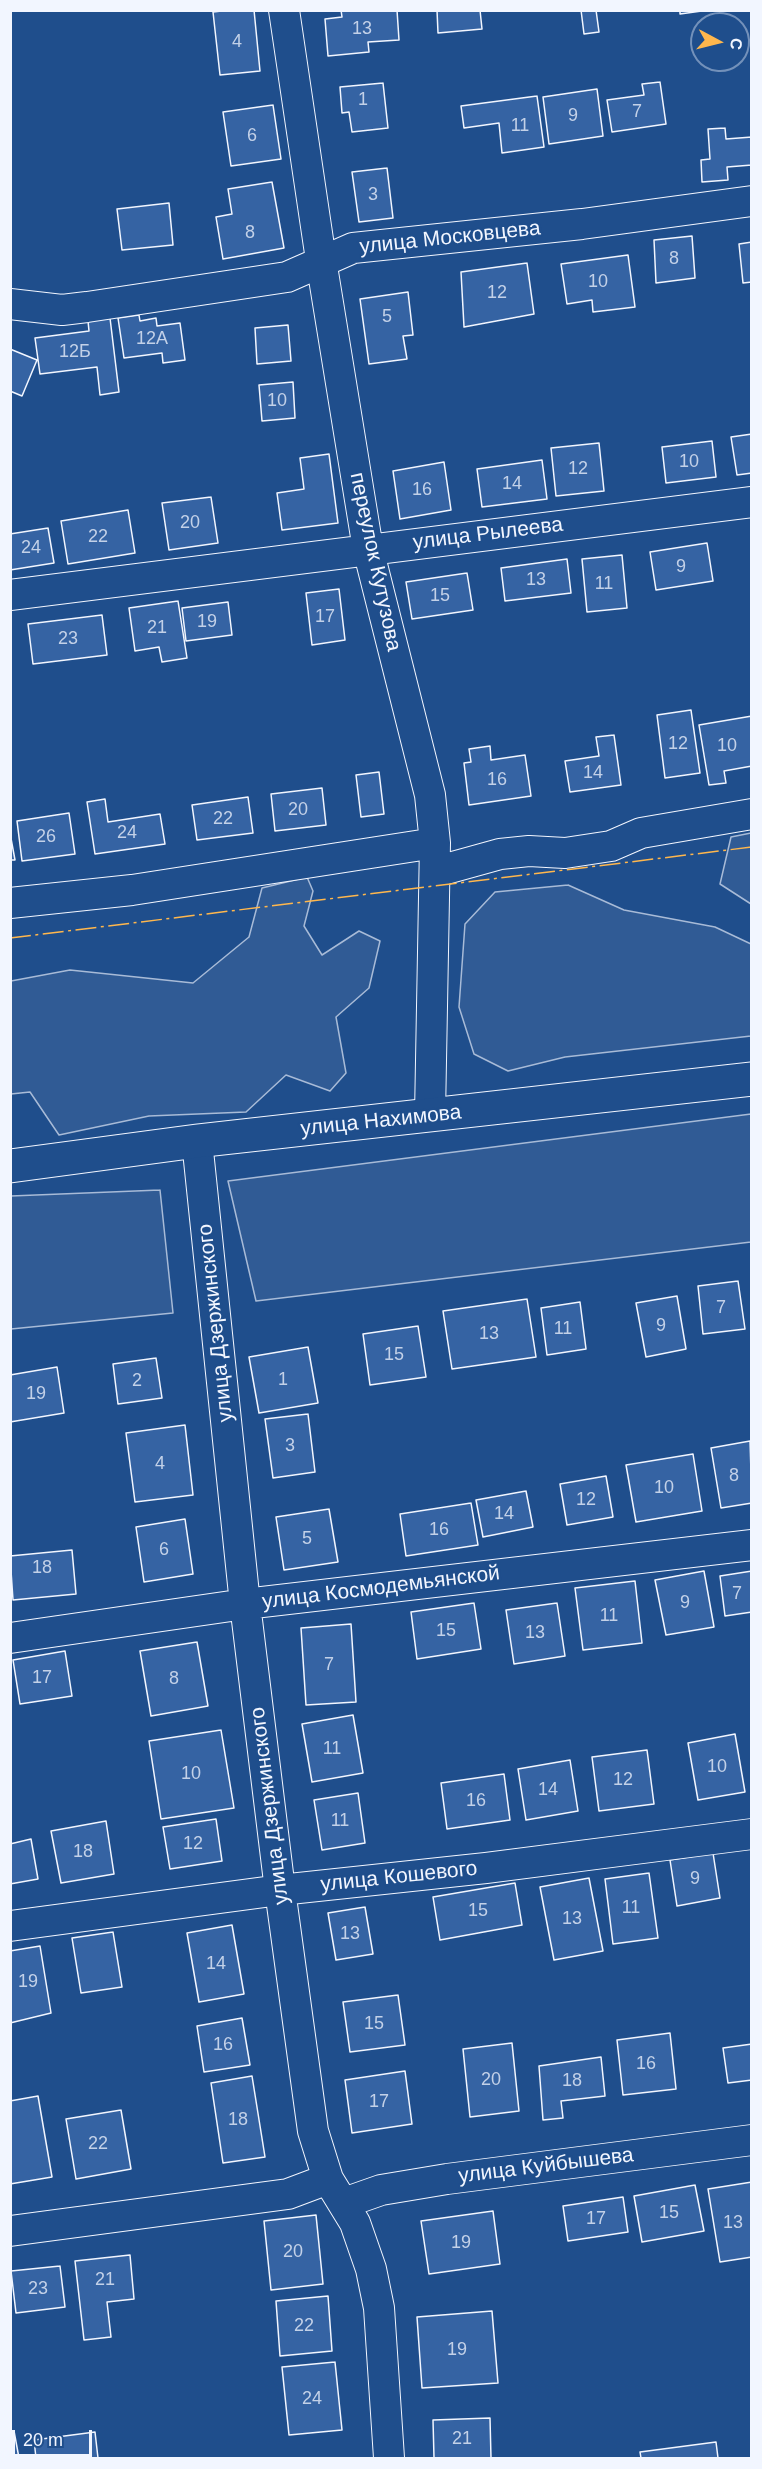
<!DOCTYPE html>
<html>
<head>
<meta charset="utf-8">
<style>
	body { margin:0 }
	#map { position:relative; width:762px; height:2469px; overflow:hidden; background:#1f4e8c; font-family:Arial,sans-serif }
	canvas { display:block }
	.frame { position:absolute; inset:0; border:12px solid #f2f6ff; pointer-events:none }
	.north { position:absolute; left:690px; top:12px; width:60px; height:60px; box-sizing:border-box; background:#1f4e8c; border:2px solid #7391ba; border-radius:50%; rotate:97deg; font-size:16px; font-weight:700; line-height:24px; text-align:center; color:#f2f6ff }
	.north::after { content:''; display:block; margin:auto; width:21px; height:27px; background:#ffb74d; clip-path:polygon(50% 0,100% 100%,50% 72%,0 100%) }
	.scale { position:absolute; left:12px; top:2430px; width:80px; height:27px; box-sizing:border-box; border:3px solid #f2f6ff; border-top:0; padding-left:8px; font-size:18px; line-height:21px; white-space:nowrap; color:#f2f6ff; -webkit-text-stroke:4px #1f4e8c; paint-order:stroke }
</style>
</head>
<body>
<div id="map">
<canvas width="762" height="2469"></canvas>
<div class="frame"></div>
<div class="north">С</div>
<div class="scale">20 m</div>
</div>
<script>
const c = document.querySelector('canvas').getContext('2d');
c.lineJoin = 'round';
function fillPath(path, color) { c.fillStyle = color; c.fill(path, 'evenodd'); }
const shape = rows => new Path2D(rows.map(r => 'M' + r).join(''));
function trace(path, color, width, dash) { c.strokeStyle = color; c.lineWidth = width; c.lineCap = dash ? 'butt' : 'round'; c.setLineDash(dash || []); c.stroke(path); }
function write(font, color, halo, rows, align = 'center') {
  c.font = font + ' Arial,sans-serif'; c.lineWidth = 4.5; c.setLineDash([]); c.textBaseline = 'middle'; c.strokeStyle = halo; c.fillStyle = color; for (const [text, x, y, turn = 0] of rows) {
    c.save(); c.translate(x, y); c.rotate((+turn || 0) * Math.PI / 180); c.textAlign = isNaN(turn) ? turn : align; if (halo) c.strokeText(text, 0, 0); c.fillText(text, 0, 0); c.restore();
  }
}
const green = shape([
	[751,833,752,833,751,904,720,884,731,837,751,833],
	[307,877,313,891,304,926,322,955,359,931,380,941,369,988,336,1017,346,1073,330,1091,286,1075,246,1112,149,1116,59,1135,30,1092,11,1094,11,981,70,970,193,983,249,937,262,888,307,877],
	[568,885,624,910,715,927,751,944,751,1036,565,1057,508,1071,474,1054,459,1007,465,924,495,892,568,885],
	[751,1114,751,1242,256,1301,228,1181,751,1114],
	[160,1190,173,1313,11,1329,11,1196,160,1190]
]);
fillPath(green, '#305b95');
trace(green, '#a8bbd7', 1.5);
const building = shape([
	[230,10,254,10,260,71,220,75,213,12,230,10],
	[341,10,397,10,399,40,368,42,369,52,328,56,325,19,342,17,341,10],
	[437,10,480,10,482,29,438,33,437,10],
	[581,10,596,10,599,32,584,34,581,10],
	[680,10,709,10,680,14,680,10],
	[660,82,666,124,612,132,607,100,644,95,642,84,660,82],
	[383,83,388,128,352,132,349,112,342,113,340,87,383,83],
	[597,89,603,136,549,144,543,97,597,89],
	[537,96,544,147,502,153,499,123,464,128,461,106,537,96],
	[273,105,281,159,231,166,223,112,273,105],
	[725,128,726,139,752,137,752,165,727,167,728,180,702,182,701,160,710,159,708,129,725,128],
	[387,168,393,218,359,222,352,172,387,168],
	[272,182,284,248,223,259,216,217,232,214,228,189,272,182],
	[169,203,173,245,122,250,117,209,169,203],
	[692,236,695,278,656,283,654,240,692,236],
	[752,242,752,282,743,283,739,244,752,242],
	[628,255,635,307,593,312,592,300,567,304,561,264,628,255],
	[527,263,534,314,464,327,461,272,527,263],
	[408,292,413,335,403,336,407,359,369,364,360,299,408,292],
	[139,315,140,321,156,318,157,326,180,323,185,360,163,363,162,353,124,358,118,318,139,315],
	[110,318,119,392,100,395,97,367,40,374,35,338,89,331,88,321,110,318],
	[288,325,291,361,257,364,255,328,288,325],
	[10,349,37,360,22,396,10,391,10,349],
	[293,382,295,418,262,421,259,385,293,382],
	[752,434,752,473,737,475,731,437,752,434],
	[712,441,716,477,666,483,662,447,712,441],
	[599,443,604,491,556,496,551,448,599,443],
	[329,454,338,523,282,530,277,493,304,489,300,458,329,454],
	[542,460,547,499,482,507,477,469,542,460],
	[444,462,451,510,400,519,393,471,444,462],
	[211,497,218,543,169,550,162,503,211,497],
	[128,510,135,553,68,564,61,521,128,510],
	[48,528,54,563,10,570,10,534,48,528],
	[707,543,713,581,656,590,650,552,707,543],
	[622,555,627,608,587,612,582,559,622,555],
	[567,559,571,593,505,601,501,568,567,559],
	[467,573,473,610,412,619,406,582,467,573],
	[339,589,345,640,312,645,306,593,339,589],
	[178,601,187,658,162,662,159,647,135,651,129,608,178,601],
	[228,602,232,635,186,641,182,608,228,602],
	[102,615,107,655,33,664,28,624,102,615],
	[691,710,700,773,665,778,657,715,691,710],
	[752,716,752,766,724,771,726,783,709,785,699,725,752,716],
	[614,735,621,785,570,792,565,761,599,756,596,737,614,735],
	[490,746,491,760,525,755,531,796,469,805,464,763,471,762,469,749,490,746],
	[379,772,384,814,361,817,356,775,379,772],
	[322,788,326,825,275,831,271,794,322,788],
	[248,797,253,833,197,840,192,805,248,797],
	[105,799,108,822,160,814,165,844,95,854,87,802,105,799],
	[69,813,75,854,22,861,17,821,69,813],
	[10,833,15,860,10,860,10,833],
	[738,1281,745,1329,703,1334,698,1286,738,1281],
	[677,1296,686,1349,646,1357,636,1303,677,1296],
	[527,1299,536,1357,452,1369,443,1311,527,1299],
	[580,1302,586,1349,547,1355,541,1308,580,1302],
	[418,1326,426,1377,370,1385,363,1334,418,1326],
	[308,1347,318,1403,259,1413,249,1357,308,1347],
	[156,1358,162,1398,118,1404,113,1364,156,1358],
	[57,1367,64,1413,10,1422,10,1375,57,1367],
	[308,1414,315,1472,273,1478,265,1419,308,1414],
	[185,1425,193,1495,135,1502,126,1433,185,1425],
	[750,1441,752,1503,721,1508,711,1448,750,1441],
	[693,1454,702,1511,636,1522,626,1465,693,1454],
	[606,1476,613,1517,567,1525,560,1484,606,1476],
	[526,1491,533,1527,483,1537,476,1500,526,1491],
	[471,1503,478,1545,406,1556,400,1514,471,1503],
	[329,1509,338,1562,284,1570,276,1517,329,1509],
	[185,1519,193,1574,144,1582,136,1527,185,1519],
	[72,1550,76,1594,13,1600,10,1556,72,1550],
	[704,1571,714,1627,666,1635,655,1580,704,1571],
	[752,1571,752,1612,725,1616,720,1576,752,1571],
	[635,1581,642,1643,583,1650,575,1588,635,1581],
	[474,1603,481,1649,417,1659,411,1612,474,1603],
	[557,1603,565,1656,514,1664,506,1610,557,1603],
	[351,1624,356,1702,306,1705,301,1628,351,1624],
	[197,1642,208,1706,151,1716,140,1651,197,1642],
	[65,1651,72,1696,20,1704,13,1660,65,1651],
	[353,1715,363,1773,312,1782,302,1724,353,1715],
	[221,1730,234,1808,161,1819,149,1741,221,1730],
	[735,1734,745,1792,698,1800,688,1743,735,1734],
	[647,1750,654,1804,599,1811,592,1757,647,1750],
	[570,1760,578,1811,526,1820,518,1769,570,1760],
	[504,1774,510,1820,447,1829,441,1783,504,1774],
	[358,1793,365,1843,322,1850,314,1800,358,1793],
	[216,1819,222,1861,170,1869,163,1827,216,1819],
	[106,1821,114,1874,61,1883,51,1831,106,1821],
	[31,1839,38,1879,10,1884,10,1844,31,1839],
	[713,1853,720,1898,677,1906,670,1860,713,1853],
	[649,1873,658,1938,613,1944,605,1879,649,1873],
	[589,1878,603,1951,554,1960,540,1887,589,1878],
	[515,1883,522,1925,440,1940,433,1897,515,1883],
	[365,1907,373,1954,336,1960,328,1913,365,1907],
	[232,1925,244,1994,199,2002,187,1933,232,1925],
	[113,1932,122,1987,81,1993,72,1938,113,1932],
	[40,1946,51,2013,10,2023,10,1951,40,1946],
	[398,1995,405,2045,350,2052,343,2002,398,1995],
	[242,2018,250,2065,204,2072,197,2026,242,2018],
	[670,2033,676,2089,623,2095,617,2040,670,2033],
	[512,2043,519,2111,470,2117,463,2049,512,2043],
	[752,2044,752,2080,728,2083,723,2048,752,2044],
	[601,2057,605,2096,561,2101,563,2118,543,2120,539,2066,601,2057],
	[405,2071,412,2124,352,2133,345,2080,405,2071],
	[252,2076,265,2157,223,2163,211,2083,252,2076],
	[38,2096,52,2177,10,2184,10,2101,38,2096],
	[121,2110,131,2169,76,2179,66,2119,121,2110],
	[752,2182,752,2257,720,2262,708,2189,752,2182],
	[695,2185,704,2231,642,2242,634,2196,695,2185],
	[623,2197,628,2232,568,2241,563,2206,623,2197],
	[493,2211,500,2264,429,2274,421,2221,493,2211],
	[316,2215,323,2284,271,2290,264,2221,316,2215],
	[130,2255,134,2299,107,2302,111,2337,84,2340,75,2261,130,2255],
	[60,2266,65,2307,16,2313,11,2271,60,2266],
	[328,2296,332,2351,280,2356,276,2301,328,2296],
	[492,2311,498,2383,422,2388,417,2317,492,2311],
	[335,2362,342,2430,289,2435,282,2367,335,2362],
	[490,2418,491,2458,434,2458,433,2420,490,2418],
	[10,2431,14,2431,19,2458,10,2458,10,2431],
	[95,2432,98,2458,36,2458,34,2440,95,2432],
	[716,2442,718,2458,641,2458,640,2452,716,2442]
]);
fillPath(building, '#3563a3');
trace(building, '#f2f6ff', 1.5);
const minor = shape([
	[284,10,321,260,368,549,430,795,435,843,430,1115],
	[10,304,62,310,87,307,287,277,353,248,582,224,752,201],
	[10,595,752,502],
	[435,872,500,854,529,851,565,853,611,846,641,833,752,814],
	[10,903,132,890,435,843],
	[197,1141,245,1604,280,1890,313,2131,328,2179,355,2223,371,2269,379,2308,389,2458],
	[10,1638,245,1604,752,1545],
	[10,1926,280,1890,486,1868,752,1834],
	[344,2203,381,2190,447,2179,752,2140],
	[10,2231,288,2194,328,2179]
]);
const major = shape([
	[10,1166,197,1141,752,1079]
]);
trace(minor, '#f2f6ff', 32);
trace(major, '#f2f6ff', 35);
trace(minor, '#1f4e8c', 30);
trace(major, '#1f4e8c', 33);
trace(shape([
	[10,938,752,847]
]), '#ffb74d', 1.5, [21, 4.5, 3, 4.5]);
write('18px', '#c3d1e8', null, [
	["13",362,29],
	["4",237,42],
	["1",363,100],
	["7",637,112],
	["9",573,116],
	["11",520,126],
	["6",252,136],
	["3",373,195],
	["8",250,233],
	["8",674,259],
	["10",598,282],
	["12",497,293],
	["5",387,317],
	["12А",152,339],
	["12Б",75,352],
	["10",277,401],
	["10",689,462],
	["12",578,469],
	["14",512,484],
	["16",422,490],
	["20",190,523],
	["22",98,537],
	["24",31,548],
	["9",681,567],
	["13",536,580],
	["11",604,584],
	["15",440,596],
	["17",325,617],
	["19",207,622],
	["21",157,628],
	["23",68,639],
	["12",678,744],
	["10",727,746],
	["14",593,773],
	["16",497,780],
	["20",298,810],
	["22",223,819],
	["24",127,833],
	["26",46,837],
	["7",721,1308],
	["9",661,1326],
	["11",563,1329],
	["13",489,1334],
	["15",394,1355],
	["1",283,1380],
	["2",137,1381],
	["19",36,1394],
	["3",290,1446],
	["4",160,1464],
	["8",734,1476],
	["10",664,1488],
	["12",586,1500],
	["14",504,1514],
	["16",439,1530],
	["5",307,1539],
	["6",164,1550],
	["18",42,1568],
	["7",737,1594],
	["9",685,1603],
	["11",609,1616],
	["15",446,1631],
	["13",535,1633],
	["7",329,1665],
	["17",42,1678],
	["8",174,1679],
	["11",332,1749],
	["10",717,1767],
	["10",191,1774],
	["12",623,1780],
	["14",548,1790],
	["16",476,1801],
	["11",340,1821],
	["12",193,1844],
	["18",83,1852],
	["9",695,1879],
	["11",631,1908],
	["15",478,1911],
	["13",572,1919],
	["13",350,1934],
	["14",216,1964],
	["19",28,1982],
	["15",374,2024],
	["16",223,2045],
	["16",646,2064],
	["20",491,2080],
	["18",572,2081],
	["17",379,2102],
	["18",238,2120],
	["22",98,2144],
	["15",669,2213],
	["17",596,2219],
	["13",733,2223],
	["19",461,2243],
	["20",293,2252],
	["21",105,2280],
	["23",38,2289],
	["22",304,2326],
	["19",457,2350],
	["24",312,2399],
	["21",462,2439]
]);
write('21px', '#f2f6ff', '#1f4e8c', [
	["улица Московцева",450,238,-6],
	["улица Рылеева",488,534,-7],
	["переулок Кутузова",375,562,78],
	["улица Нахимова",381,1121,-6],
	["улица Дзержинского",216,1323,-96],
	["улица Космодемьянской",381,1588,-7],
	["улица Дзержинского",270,1806,-97],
	["улица Кошевого",399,1877,-6],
	["улица Куйбышева",546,2166,-7]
]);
</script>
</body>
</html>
